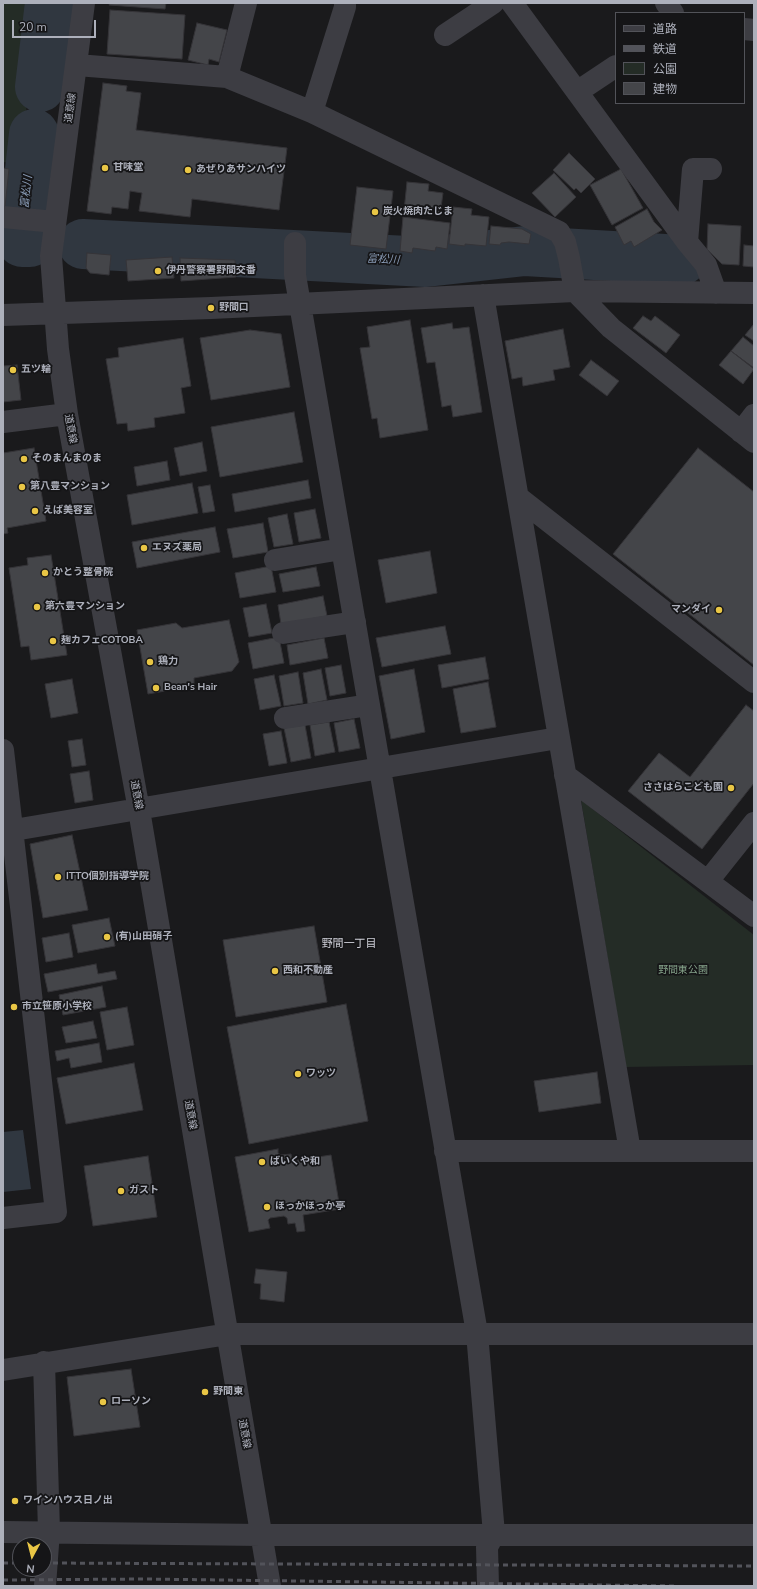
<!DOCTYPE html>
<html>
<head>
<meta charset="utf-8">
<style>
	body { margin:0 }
	#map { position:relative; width:757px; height:1589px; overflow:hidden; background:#1a1a1c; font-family:"Nunito Sans","Noto Sans JP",sans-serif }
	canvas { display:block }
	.frame { position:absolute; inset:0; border:4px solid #adb0bb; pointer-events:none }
	.legend { position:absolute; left:615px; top:12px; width:130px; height:92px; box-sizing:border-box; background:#151517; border:1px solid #525359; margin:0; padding:5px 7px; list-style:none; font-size:12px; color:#adb0bb }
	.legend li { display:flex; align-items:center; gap:8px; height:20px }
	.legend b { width:20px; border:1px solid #525359 }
	.north { position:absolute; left:12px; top:1537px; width:40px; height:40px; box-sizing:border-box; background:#151517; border:1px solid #525359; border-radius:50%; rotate:187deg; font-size:11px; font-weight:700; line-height:16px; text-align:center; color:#adb0bb }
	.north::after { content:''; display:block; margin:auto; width:14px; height:18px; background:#e9c645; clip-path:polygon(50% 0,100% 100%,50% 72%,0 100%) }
	.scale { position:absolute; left:12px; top:20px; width:84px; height:18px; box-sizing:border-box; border:2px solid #adb0bb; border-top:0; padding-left:5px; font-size:12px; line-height:14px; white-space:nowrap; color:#adb0bb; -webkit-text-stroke:3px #151517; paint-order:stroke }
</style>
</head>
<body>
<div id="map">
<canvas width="757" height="1589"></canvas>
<div class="frame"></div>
<ul class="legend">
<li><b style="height:5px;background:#3d3d43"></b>道路</li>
<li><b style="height:5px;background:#52535a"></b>鉄道</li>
<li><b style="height:11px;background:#242c26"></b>公園</li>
<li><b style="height:11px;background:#444549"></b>建物</li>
</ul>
<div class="north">N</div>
<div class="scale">20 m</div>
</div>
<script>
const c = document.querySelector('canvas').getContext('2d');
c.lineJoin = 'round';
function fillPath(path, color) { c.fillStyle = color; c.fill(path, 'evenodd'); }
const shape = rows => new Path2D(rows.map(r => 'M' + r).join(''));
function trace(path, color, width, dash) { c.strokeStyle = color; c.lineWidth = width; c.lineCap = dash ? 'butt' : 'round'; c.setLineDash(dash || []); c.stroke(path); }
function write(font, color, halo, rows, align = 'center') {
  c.font = font + ' "Nunito Sans","Noto Sans JP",sans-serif'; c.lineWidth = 3.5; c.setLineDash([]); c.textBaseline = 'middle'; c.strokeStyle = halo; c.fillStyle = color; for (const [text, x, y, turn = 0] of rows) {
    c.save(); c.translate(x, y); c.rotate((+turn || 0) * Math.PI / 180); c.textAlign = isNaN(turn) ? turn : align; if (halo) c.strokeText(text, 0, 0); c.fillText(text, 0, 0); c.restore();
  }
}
fillPath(shape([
	[3,3,39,3,21,154,11,163,3,162],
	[581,800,754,935,754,1065,626,1067]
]), '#242c26');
fillPath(shape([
	[23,1130,31,1189,3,1192,3,1132]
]), '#303740');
trace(shape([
	[3,240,22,242]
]), '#303740', 8);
trace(shape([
	[40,87,50,3],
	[30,242,22,242,34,134],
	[83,244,426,262,525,251,682,260]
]), '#303740', 50);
const building = shape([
	[110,3,166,3,165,9,109,5,110,3],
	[110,10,185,15,182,59,107,54,110,10],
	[197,23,227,30,219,62,209,59,208,65,188,60,197,23],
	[103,83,127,86,126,91,141,93,136,130,287,148,279,210,192,199,190,217,139,211,142,193,130,191,128,209,112,207,111,214,87,211,103,83],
	[569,153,595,179,581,193,576,188,574,190,553,170,569,153],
	[3,168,9,169,5,207,3,207,3,168],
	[621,169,643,208,612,225,590,185,621,169],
	[554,173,576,197,555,217,532,193,554,173],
	[407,182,429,184,428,191,443,193,440,215,404,211,407,182],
	[357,187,393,191,386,249,350,245,357,187],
	[453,207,472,209,471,215,489,217,486,246,465,244,465,246,449,244,453,207],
	[647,209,654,222,662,230,634,247,631,241,624,245,615,227,647,209],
	[403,217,450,223,447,249,436,247,435,251,413,248,412,253,400,251,403,217],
	[708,224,741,226,739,265,722,264,707,249,708,224],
	[491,226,522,229,531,234,529,244,509,242,501,243,500,245,489,244,491,226],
	[744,245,754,246,754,267,743,266,744,245],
	[87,253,111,255,109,275,90,273,86,268,87,253],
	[172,257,174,278,128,281,126,260,172,257],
	[180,258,235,260,236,277,181,281,180,258],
	[643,316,651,321,655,316,680,335,666,353,633,328,643,316],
	[410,320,428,430,380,438,377,418,372,419,360,348,370,347,367,327,410,320],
	[452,323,453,329,469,327,482,412,453,417,451,405,442,407,435,362,427,363,421,328,452,323],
	[754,324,754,341,745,335,754,324],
	[563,329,570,367,553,370,555,380,523,386,522,377,512,379,505,341,563,329],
	[250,330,281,334,290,387,211,400,200,338,250,330],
	[743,337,754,346,754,368,731,351,743,337],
	[183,338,191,386,181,388,185,413,154,418,155,427,128,431,127,423,117,424,106,359,119,357,118,348,183,338],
	[731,351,754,369,743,384,719,365,731,351],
	[591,360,619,381,607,396,579,375,591,360],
	[17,365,21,400,3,402,3,366,17,365],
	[294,412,303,462,220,477,211,427,294,412],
	[202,442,207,471,180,476,174,448,202,442],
	[34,448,46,521,7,528,8,533,3,534,3,453,34,448],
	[698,448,754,492,754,665,613,554,698,448],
	[167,461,170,480,137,486,134,467,167,461],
	[308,480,311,498,235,512,232,494,308,480],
	[192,483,198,513,132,525,127,495,192,483],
	[210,485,215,511,203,513,198,487,210,485],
	[315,509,321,538,299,542,294,513,315,509],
	[287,514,293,544,274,547,268,518,287,514],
	[263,523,268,552,233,558,227,529,263,523],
	[215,527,220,552,137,568,132,542,215,527],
	[430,551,437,593,386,603,378,560,430,551],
	[51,555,67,655,31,660,29,646,21,647,9,568,28,565,27,558,51,555],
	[271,566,276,592,240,598,235,573,271,566],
	[316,567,320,586,283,592,279,574,316,567],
	[323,596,327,616,281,624,278,605,323,596],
	[266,604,272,633,249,637,243,608,266,604],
	[229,620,239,662,232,671,194,678,194,686,148,694,137,630,176,623,182,628,229,620],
	[445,626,451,654,382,667,376,638,445,626],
	[279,637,284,663,253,669,248,643,279,637],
	[324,638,328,658,290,665,287,645,324,638],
	[485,657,489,679,442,688,438,665,485,657],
	[341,665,346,693,330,696,325,668,341,665],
	[321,669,327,700,308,704,303,673,321,669],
	[414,669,425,732,391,739,379,676,414,669],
	[298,672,303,703,284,706,279,676,298,672],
	[274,675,281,706,260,710,254,679,274,675],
	[72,679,78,713,51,718,45,684,72,679],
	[488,682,496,727,461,733,453,689,488,682],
	[746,705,754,711,754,783,702,849,628,791,659,753,690,777,746,705],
	[354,719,360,748,339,752,334,723,354,719],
	[329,722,335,752,315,756,310,725,329,722],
	[305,725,311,758,291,762,284,728,305,725],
	[281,731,287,763,269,766,263,734,281,731],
	[82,739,86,765,72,767,68,741,82,739],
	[89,771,93,800,75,803,70,774,89,771],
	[72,835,88,910,43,918,30,844,72,835],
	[109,918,115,946,78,953,72,925,109,918],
	[314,926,327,1002,236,1017,223,940,314,926],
	[69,933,73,957,46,962,42,938,69,933],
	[96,964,98,974,115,971,117,979,48,992,44,974,96,964],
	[102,986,106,1007,63,1015,59,995,102,986],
	[346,1004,368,1121,249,1144,227,1027,346,1004],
	[127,1007,134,1045,107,1050,100,1012,127,1007],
	[93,1021,97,1038,66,1043,62,1027,93,1021],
	[99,1043,102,1062,71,1068,69,1058,57,1061,55,1051,99,1043],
	[134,1063,143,1110,66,1124,57,1078,134,1063],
	[597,1072,601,1103,539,1112,534,1081,597,1072],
	[278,1149,278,1153,281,1155,291,1154,292,1161,331,1155,340,1209,303,1215,305,1231,297,1232,295,1223,288,1224,287,1218,284,1216,270,1218,268,1220,270,1228,249,1232,235,1157,278,1149],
	[148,1156,157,1217,93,1226,84,1166,148,1156],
	[256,1269,287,1272,284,1302,260,1299,261,1284,254,1283,256,1269],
	[131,1369,140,1427,74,1436,67,1377,131,1369]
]);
fillPath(building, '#444549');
trace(building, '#353438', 1);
trace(shape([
	[84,3,51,256,58,349,67,414,139,810,270,1586],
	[512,3,687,242,706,265,716,293],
	[666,3,673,13],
	[744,29,754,30],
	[445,35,493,3],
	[77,65,227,77,312,112,559,232,565,242,569,258,575,291,611,328,754,442],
	[227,77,246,3],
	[577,92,616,66],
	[312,112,345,7,345,3],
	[3,217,55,222],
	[687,242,693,169,711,169],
	[295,243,295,275,477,1333,494,1534,487,1547,488,1586],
	[483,295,630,1151],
	[3,315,211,308,575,291,754,293],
	[3,422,67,414],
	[741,432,754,415],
	[519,498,754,682],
	[275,560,342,549],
	[283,633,355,622],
	[285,718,369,705],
	[3,750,56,1212,3,1218],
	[565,775,754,916],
	[14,830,558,738],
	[708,881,754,823],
	[445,1151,754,1151],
	[44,1362,49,1531,45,1586],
	[3,1370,228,1334,754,1334],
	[3,1532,261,1535,754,1535]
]), '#3d3d43', 22);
trace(shape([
	[3,1563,20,1563],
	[44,1563,754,1566],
	[3,1580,145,1579,676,1586]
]), '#52535a', 3, [5, 4]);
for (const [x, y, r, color] of [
	[105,168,4,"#e9c645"],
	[188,170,4,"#e9c645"],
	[375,212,4,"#e9c645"],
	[158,271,4,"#e9c645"],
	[211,308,4,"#e9c645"],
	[13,370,4,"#e9c645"],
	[24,459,4,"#e9c645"],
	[22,487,4,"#e9c645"],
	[35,511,4,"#e9c645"],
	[144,548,4,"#e9c645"],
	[45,573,4,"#e9c645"],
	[37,607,4,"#e9c645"],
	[719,610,4,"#e9c645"],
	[53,641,4,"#e9c645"],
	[150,662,4,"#e9c645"],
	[156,688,4,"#e9c645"],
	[731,788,4,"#e9c645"],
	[58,877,4,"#e9c645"],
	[107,937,4,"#e9c645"],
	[275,971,4,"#e9c645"],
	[14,1007,4,"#e9c645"],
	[298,1074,4,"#e9c645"],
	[262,1162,4,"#e9c645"],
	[121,1191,4,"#e9c645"],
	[267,1207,4,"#e9c645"],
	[205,1392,4,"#e9c645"],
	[103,1402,4,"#e9c645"],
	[15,1501,4,"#e9c645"]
]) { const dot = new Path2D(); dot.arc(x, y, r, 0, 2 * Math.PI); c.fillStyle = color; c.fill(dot); trace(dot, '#151517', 1.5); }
write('10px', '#adb0bb', '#151517', [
	["道意線",71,108,-82],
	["道意線",70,429,80],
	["道意線",136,795,80],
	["道意線",190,1115,80],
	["道意線",244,1434,80]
]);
write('bold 10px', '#adb0bb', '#151517', [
	["甘味堂",113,168],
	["あぜりあサンハイツ",196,170],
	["炭火焼肉たじま",383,212],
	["伊丹警察署野間交番",166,271],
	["野間口",219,308],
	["五ツ輪",21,370],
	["そのまんまのま",32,459],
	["第八豊マンション",30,487],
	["えば美容室",43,511],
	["エヌズ薬局",152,548],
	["かとう整骨院",53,573],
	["第六豊マンション",45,607],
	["マンダイ",711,610,"right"],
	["麹カフェCOTOBA",61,641],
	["鶏力",158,662],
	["Bean's Hair",164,688],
	["ささはらこども園",723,788,"right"],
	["ITTO個別指導学院",66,877],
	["(有)山田硝子",115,937],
	["西和不動産",283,971],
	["市立笹原小学校",22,1007],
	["ワッツ",306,1074],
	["ばいくや和",270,1162],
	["ガスト",129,1191],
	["ほっかほっか亭",275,1207],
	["野間東",213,1392],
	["ローソン",111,1402],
	["ワインハウス日ノ出",23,1501]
], 'left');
write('10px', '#86a48b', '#151517', [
	["野間東公園",683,971]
]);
write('italic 11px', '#8799b3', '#151517', [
	["富松川",27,192,-83],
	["富松川",383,260,3]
]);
write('11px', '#cecfd7', '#151517', [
	["野間一丁目",349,944]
]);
</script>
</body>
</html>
